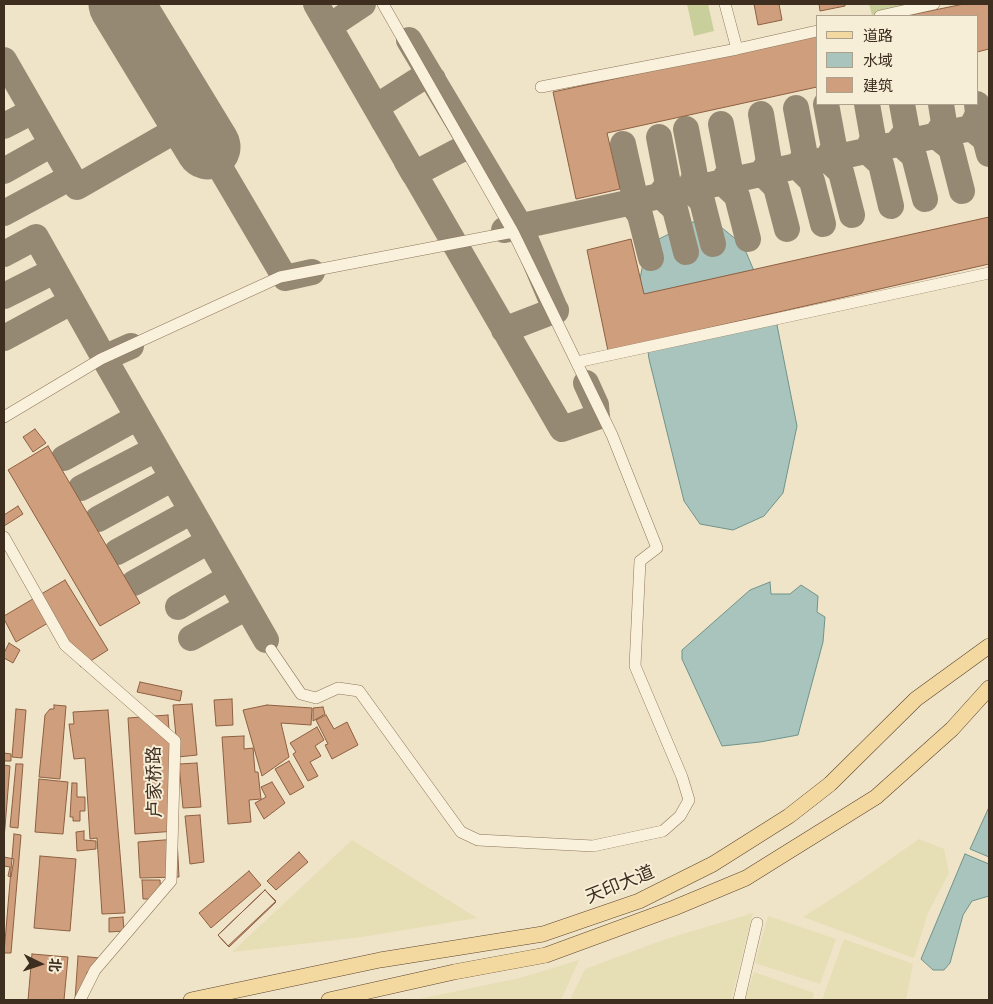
<!DOCTYPE html>
<html>
<head>
<meta charset="utf-8">
<style>
	body { margin:0 }
	#map { position:relative; width:993px; height:1004px; overflow:hidden; background:#f0e4c8; font-family:"IBM Plex Serif","Noto Sans SC",serif }
	canvas { display:block }
	.frame { position:absolute; inset:0; border:5px solid #3d2e20; pointer-events:none }
	.legend { position:absolute; left:816px; top:15px; width:162px; height:90px; box-sizing:border-box; background:#f7eed8; border:1px solid #ada18e; margin:0; padding:6px 9px; list-style:none; font-size:15px; color:#3d2e20 }
	.legend li { display:flex; align-items:center; gap:10px; height:25px }
	.legend b { width:25px; border:1px solid #ada18e }
	.north { position:absolute; left:15px; top:939px; width:50px; height:50px; -webkit-text-stroke:4px #f7eed8; paint-order:stroke; rotate:94deg; font-size:14px; font-weight:700; line-height:20px; text-align:center; color:#3d2e20 }
	.north::after { content:''; display:block; margin:auto; width:18px; height:22px; background:#3d2e20; clip-path:polygon(50% 0,100% 100%,50% 72%,0 100%) }
</style>
</head>
<body>
<div id="map">
<canvas width="993" height="1004"></canvas>
<div class="frame"></div>
<ul class="legend">
<li><b style="height:6px;background:#f3d9a0"></b>道路</li>
<li><b style="height:14px;background:#a9c4bc"></b>水域</li>
<li><b style="height:14px;background:#cf9f7d"></b>建筑</li>
</ul>
<div class="north">北</div>
</div>
<script>
const c = document.querySelector('canvas').getContext('2d');
c.lineJoin = 'round';
function fillPath(path, color) { c.fillStyle = color; c.fill(path, 'evenodd'); }
const shape = rows => new Path2D(rows.map(r => 'M' + r).join(''));
function trace(path, color, width, dash) { c.strokeStyle = color; c.lineWidth = width; c.lineCap = dash ? 'butt' : 'round'; c.setLineDash(dash || []); c.stroke(path); }
function write(font, color, halo, rows, align = 'center') {
  c.font = font + ' "IBM Plex Serif","Noto Sans SC",serif'; c.lineWidth = 4; c.setLineDash([]); c.textBaseline = 'middle'; c.strokeStyle = halo; c.fillStyle = color; for (const [text, x, y, turn = 0] of rows) {
    c.save(); c.translate(x, y); c.rotate((+turn || 0) * Math.PI / 180); c.textAlign = isNaN(turn) ? turn : align; if (halo) c.strokeText(text, 0, 0); c.fillText(text, 0, 0); c.restore();
  }
}
fillPath(shape([
	[919,839,944,849,949,873,928,913,914,958,803,917,858,882],
	[352,840,477,918,362,937,232,952],
	[753,913,731,1000,570,1000,585,969,666,939],
	[768,916,836,939,820,984,755,963],
	[844,939,913,964,906,1000,822,1000],
	[579,960,561,1000,414,1000,520,978],
	[754,972,814,993,812,1000,745,1000]
]), '#e6deb5');
fillPath(shape([
	[687,4,708,4,714,31,694,36],
	[869,4,921,4,872,15]
]), '#c9cf9b');
const water = shape([
	[693,222,716,223,743,245,777,325,797,426,783,493,764,516,733,530,700,524,684,501,649,359,639,284,645,253,659,239,693,222],
	[770,582,771,594,790,594,801,585,818,596,817,612,825,617,823,642,798,735,760,742,722,746,682,659,682,650,750,590,770,582],
	[989,807,989,857,970,849,989,807],
	[965,854,989,864,989,896,972,901,963,915,950,963,944,970,933,970,921,959,965,854]
]);
fillPath(water, '#a9c4bc');
trace(water, '#6f938a', 1);
trace(shape([
	[316,4,562,429,597,417,596,405,586,383],
	[330,26,363,4],
	[409,40,520,226,556,311],
	[4,60,77,187,192,121],
	[826,104,834,147,827,159,841,172,852,215],
	[867,104,873,138,867,151,881,164,891,206],
	[902,104,907,131,898,142,914,156,925,199],
	[941,104,944,123,936,136,951,148,962,191],
	[977,104,978,114,971,128,985,139,989,154],
	[796,108,805,156,797,166,812,181,823,224],
	[761,114,769,162,762,173,776,187,787,229],
	[384,122,376,107,420,79,425,77,433,79],
	[721,124,730,171,722,182,737,196,748,239],
	[4,126,33,111],
	[686,129,695,176,689,189,702,201,713,244],
	[659,137,668,184,660,195,675,209,686,252],
	[623,144,634,193,631,202,640,215,651,258],
	[208,147,285,278,312,272],
	[406,160,414,174,464,148,475,151],
	[4,171,52,144],
	[4,213,71,177],
	[504,230,989,124],
	[4,254,36,237,104,358,131,346],
	[4,296,54,271],
	[504,330,556,310],
	[4,338,71,302],
	[104,358,266,640],
	[64,458,138,417],
	[81,488,156,449],
	[98,519,173,478],
	[117,552,192,511],
	[134,583,209,541],
	[178,607,230,577],
	[191,638,247,607]
]), '#968974', 26);
trace(shape([
	[121,4,208,147]
]), '#968974', 65);
const building = shape([
	[754,4,779,4,782,20,758,25,754,4],
	[819,4,845,4,845,6,820,11,819,4],
	[964,4,989,4,989,49,977,52,977,16,905,16,964,4],
	[817,35,817,87,607,133,620,189,576,199,553,92,817,35],
	[989,217,989,264,608,351,587,250,631,239,644,294,989,217],
	[35,429,46,443,33,452,23,437,35,429],
	[48,446,140,603,100,626,8,470,48,446],
	[18,506,23,514,4,526,4,515,18,506],
	[65,580,108,650,81,667,53,620,16,642,4,619,4,616,65,580],
	[9,643,20,650,13,663,4,658,4,653,9,643],
	[140,682,182,691,180,701,137,692,140,682],
	[232,699,233,725,216,726,214,700,232,699],
	[192,704,197,755,178,757,173,705,192,704],
	[54,705,66,706,60,779,39,777,45,715,50,709,54,709,54,705],
	[267,705,312,708,311,725,281,723,289,757,262,776,243,710,267,705],
	[323,707,325,714,313,721,313,708,323,707],
	[16,709,26,710,22,758,12,757,16,709],
	[108,710,125,913,102,914,97,838,90,839,85,758,74,759,69,724,74,724,73,712,108,710],
	[168,715,176,831,135,834,128,718,168,715],
	[326,715,334,729,347,722,358,745,332,759,325,745,328,744,316,720,326,715],
	[317,727,324,740,315,746,321,756,310,762,318,776,308,781,293,754,296,752,290,743,317,727],
	[244,736,244,749,253,748,255,772,258,772,261,799,249,800,251,822,228,824,222,737,244,736],
	[4,753,11,754,11,761,4,761,4,753],
	[289,761,304,787,290,795,275,769,289,761],
	[197,763,201,807,183,808,179,764,197,763],
	[16,764,23,764,18,828,10,827,16,764],
	[4,765,10,766,4,839,4,765],
	[39,779,68,782,63,834,35,832,39,779],
	[272,782,285,803,264,819,255,803,266,797,261,787,272,782],
	[72,783,77,783,77,797,85,797,85,811,80,811,80,821,73,821,73,817,70,817,72,783],
	[200,815,204,862,190,864,185,816,200,815],
	[84,831,84,840,96,841,96,849,77,851,76,832,84,831],
	[14,834,21,835,11,953,4,953,14,834],
	[177,839,179,877,140,878,138,842,177,839],
	[299,852,308,862,276,890,267,881,299,852],
	[40,856,76,859,70,931,34,928,40,856],
	[4,857,14,859,11,877,8,876,10,867,4,866,4,857],
	[249,871,261,885,211,928,199,913,249,871],
	[142,880,160,880,161,895,155,899,143,899,142,880],
	[265,890,276,902,229,947,218,935,265,890],
	[265,890,276,901,228,946,218,935,265,890],
	[123,917,124,931,109,932,109,918,123,917],
	[32,954,68,957,64,1000,28,1000,32,954],
	[78,956,100,958,99,973,87,972,85,1000,75,1000,78,956]
]);
fillPath(building, '#cf9f7d');
trace(building, '#8d5f41', 1);
const minor = shape([
	[383,4,513,232],
	[725,4,737,49],
	[880,16,934,4],
	[541,87,737,49,817,31],
	[577,362,989,273],
	[4,417,101,359,280,277,513,232,612,435,657,548,640,561,635,666,682,777,689,800,680,816,663,831,593,846,478,840,461,832,359,691,338,688,316,698,301,694,271,650],
	[4,537,65,645,175,741,171,881,95,970,80,1000],
	[739,1000,757,923]
]);
const major = shape([
	[191,1000,380,960,543,934,639,901,713,864,789,816,830,784,916,699,989,646],
	[329,1000,454,972,546,955,674,908,746,878,876,797,952,729,989,688]
]);
trace(minor, '#8d765c', 12);
trace(major, '#5b4430', 16);
trace(minor, '#faf1dc', 11);
trace(major, '#f3d9a0', 15);
write('18px', '#3d2e20', '#f7eed8', [
	["卢家桥路",155,782,-91],
	["天印大道",620,885,-22]
]);
</script>
</body>
</html>
